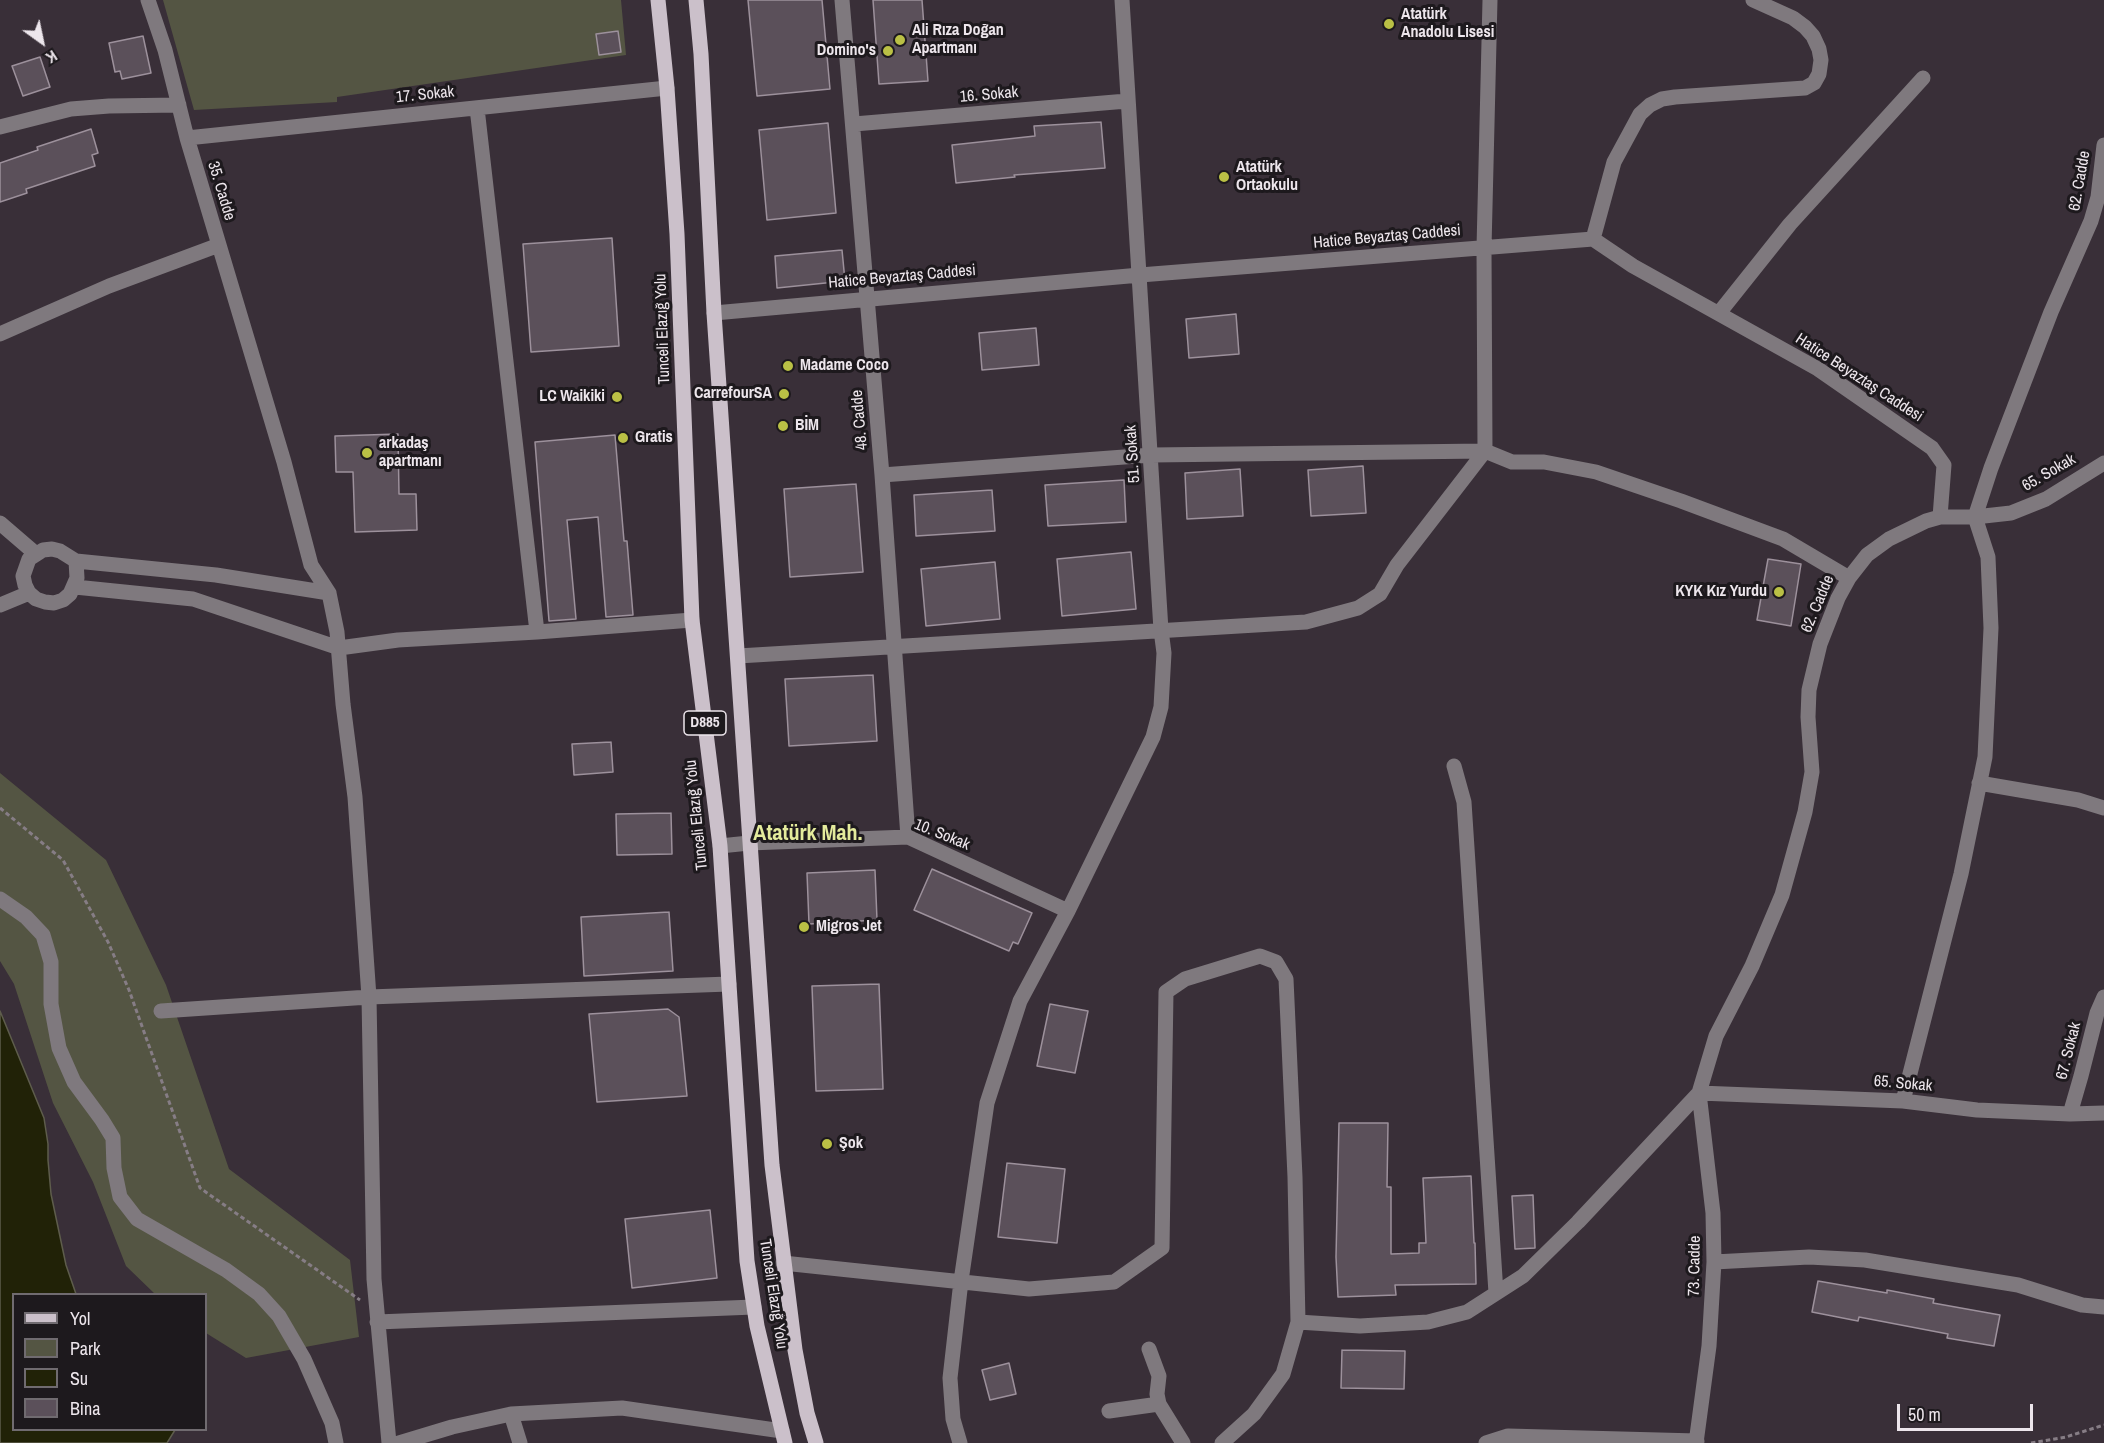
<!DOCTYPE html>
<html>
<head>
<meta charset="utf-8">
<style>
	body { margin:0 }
	#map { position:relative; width:2104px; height:1443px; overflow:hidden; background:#392f38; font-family:"Archivo Narrow",sans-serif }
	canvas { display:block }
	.legend { position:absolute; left:12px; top:1293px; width:195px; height:138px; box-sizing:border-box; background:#1d191d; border:2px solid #706b70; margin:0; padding:8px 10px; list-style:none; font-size:18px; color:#ede6ec }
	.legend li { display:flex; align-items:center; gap:12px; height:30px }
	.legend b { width:30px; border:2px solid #706b70 }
	.north { position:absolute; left:12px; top:12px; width:60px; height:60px; -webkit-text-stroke:4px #1d191d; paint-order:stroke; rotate:147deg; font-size:16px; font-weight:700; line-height:24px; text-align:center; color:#ede6ec }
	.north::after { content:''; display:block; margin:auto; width:21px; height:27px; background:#ede6ec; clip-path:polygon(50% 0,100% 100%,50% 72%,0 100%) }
	.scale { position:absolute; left:1897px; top:1404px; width:136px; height:27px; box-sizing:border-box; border:3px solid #ede6ec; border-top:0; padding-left:8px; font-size:18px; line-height:21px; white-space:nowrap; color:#ede6ec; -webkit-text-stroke:4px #1d191d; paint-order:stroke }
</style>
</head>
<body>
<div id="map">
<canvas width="2104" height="1443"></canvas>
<ul class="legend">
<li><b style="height:8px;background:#cbc0ca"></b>Yol</li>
<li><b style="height:16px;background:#545543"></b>Park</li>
<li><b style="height:16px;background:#212207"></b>Su</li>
<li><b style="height:16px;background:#5b505a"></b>Bina</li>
</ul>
<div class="north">K</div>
<div class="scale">50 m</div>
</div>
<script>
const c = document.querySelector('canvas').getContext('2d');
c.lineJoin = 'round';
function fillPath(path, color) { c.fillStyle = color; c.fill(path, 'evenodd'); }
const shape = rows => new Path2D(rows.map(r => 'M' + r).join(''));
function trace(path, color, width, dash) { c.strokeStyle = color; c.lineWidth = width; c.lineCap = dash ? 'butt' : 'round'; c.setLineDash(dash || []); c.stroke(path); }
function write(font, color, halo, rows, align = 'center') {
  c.font = font + ' "Archivo Narrow",sans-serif'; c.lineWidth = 6; c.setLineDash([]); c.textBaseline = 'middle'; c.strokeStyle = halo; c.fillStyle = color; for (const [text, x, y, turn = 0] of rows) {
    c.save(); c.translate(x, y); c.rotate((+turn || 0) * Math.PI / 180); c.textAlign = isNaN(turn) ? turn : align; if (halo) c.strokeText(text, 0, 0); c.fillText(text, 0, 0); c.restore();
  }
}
fillPath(shape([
	[163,0,621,0,626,55,337,97,337,102,194,110],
	[0,773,106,860,166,985,229,1169,350,1260,359,1337,246,1358,206,1333,206,1294,155,1294,126,1266,93,1182,53,1103,14,984,0,961]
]), '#545543');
const water = shape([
	[0,1011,44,1118,48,1144,48,1160,51,1194,66,1265,76,1294,14,1294,14,1430,175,1430,167,1443,0,1443,0,1011]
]);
fillPath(water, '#212207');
trace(water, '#5e5d4c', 1.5);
const building = shape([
	[748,0,822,0,830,89,757,96,748,0],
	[873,0,922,0,928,81,879,84,873,0],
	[618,31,621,52,599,55,596,34,618,31],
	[143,36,151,73,122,79,120,71,115,72,109,43,143,36],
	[40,57,50,87,23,96,12,66,40,57],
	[1101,122,1105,168,1014,175,1015,177,956,183,952,145,1035,136,1034,126,1101,122],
	[828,123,836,213,767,220,759,130,828,123],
	[91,129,98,153,92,155,95,166,26,189,27,193,0,202,0,163,38,150,37,147,91,129],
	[612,238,619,346,531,352,523,244,612,238],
	[842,250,845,281,777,288,775,256,842,250],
	[1236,314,1239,354,1189,358,1186,319,1236,314],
	[1036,328,1039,365,982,370,979,333,1036,328],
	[398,434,399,494,416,494,417,530,355,532,353,472,336,472,335,436,398,434],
	[615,435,624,541,627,541,633,615,606,617,598,517,567,520,576,619,549,621,535,442,615,435],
	[1363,466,1366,513,1311,516,1308,470,1363,466],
	[1240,469,1243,516,1187,519,1185,473,1240,469],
	[1124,480,1126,522,1048,526,1045,485,1124,480],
	[856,484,863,572,790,577,784,489,856,484],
	[992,490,995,531,916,536,914,495,992,490],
	[1131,552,1136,609,1062,616,1057,559,1131,552],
	[1768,559,1801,564,1791,626,1757,620,1768,559],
	[995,562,1000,619,926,626,921,569,995,562],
	[873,675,877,741,789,746,785,679,873,675],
	[611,742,613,772,574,775,572,744,611,742],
	[671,813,672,854,617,855,616,814,671,813],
	[932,869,1032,913,1018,944,1013,942,1009,951,914,910,932,869],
	[875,870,877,920,809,924,807,873,875,870],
	[669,912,673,971,584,976,581,917,669,912],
	[879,984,883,1089,816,1091,812,986,879,984],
	[1050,1004,1088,1011,1075,1073,1037,1066,1050,1004],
	[668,1009,679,1017,687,1096,597,1102,589,1014,668,1009],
	[1339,1123,1388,1123,1387,1187,1391,1187,1391,1254,1419,1253,1419,1243,1426,1243,1423,1178,1471,1176,1474,1243,1475,1243,1476,1284,1395,1285,1396,1295,1338,1297,1336,1257,1339,1123],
	[1007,1163,1065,1169,1057,1243,998,1237,1007,1163],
	[1533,1195,1535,1248,1515,1249,1512,1196,1533,1195],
	[710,1210,717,1278,632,1288,625,1219,710,1210],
	[1818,1281,1887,1293,1887,1290,1934,1299,1933,1303,2000,1315,1994,1346,1947,1338,1948,1334,1859,1317,1858,1321,1812,1312,1818,1281],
	[1342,1350,1405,1351,1404,1389,1341,1388,1342,1350],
	[1009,1363,1016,1394,990,1400,982,1370,1009,1363]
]);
fillPath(building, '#5b505a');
trace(building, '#9d919c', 1.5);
trace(shape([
	[0,808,63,860,108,942,129,990,200,1188,360,1300],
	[2031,1443,2066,1437,2104,1425]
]), '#867d85', 3, [4.5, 3]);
trace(shape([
	[148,0,165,50,187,138,284,462,311,565,329,593,337,632,343,704,355,797,369,997,374,1279,389,1443],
	[842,0,882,475,908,837],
	[477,108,537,632],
	[854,124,1127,101],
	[0,127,71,109,109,106,179,105],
	[187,138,667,88],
	[1593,239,1614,162,1640,114,1650,105,1662,99,1675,97,1805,88,1814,83,1819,74,1821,60,1819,49,1813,36,1805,27,1793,18,1753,0],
	[714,313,1140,275,1593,239,1633,266,1818,369,1932,448,1944,465,1940,517],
	[1719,313,1790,224,1923,78],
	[0,334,109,286,219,245],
	[882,475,1151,455,1485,451,1512,462,1544,462,1596,472,1681,501,1783,539,1849,578],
	[0,523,36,554],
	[52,549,60,551,76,561,77,578,70,594,63,600,54,603,45,602,36,599,29,593,25,585,23,576,29,559,43,550,52,549],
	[76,561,216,575,329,593],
	[75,587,193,599,339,648,398,640,537,632,692,620],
	[0,605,29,593],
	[738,656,1306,622,1358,608,1380,594,1397,565,1485,451,1484,248,1490,0],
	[1454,766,1464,802,1496,1293],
	[1979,783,2078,800,2104,808],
	[720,846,749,843,908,837,1068,911],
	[0,899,26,917,43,935,51,962,51,1004,59,1048,74,1082,102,1120,113,1138,114,1168,120,1197,137,1219,226,1270,259,1294,279,1316,304,1359,332,1423,336,1443],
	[161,1011,369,997,729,984],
	[1699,1093,1903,1101,1977,1110,2070,1114,2104,1113],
	[1903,1101,1961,874,1985,757,1991,628,1988,557,1975,517,2011,513,2046,499,2104,463],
	[2070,1114,2081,1076,2097,1013,2104,997],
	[1714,1262,1809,1257,1865,1260,2018,1285,2082,1305,2104,1307],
	[783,1263,1029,1289,1114,1282,1162,1248,1166,992,1185,979,1260,956,1276,962,1286,979,1295,1177,1298,1322,1283,1374,1254,1414,1222,1443],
	[377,1322,754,1307],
	[1298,1322,1360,1326,1428,1322,1467,1312,1523,1276,1578,1222,1699,1093],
	[1149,1349,1159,1376,1157,1394,1159,1404,1183,1443],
	[1109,1411,1159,1404],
	[511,1414,520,1443],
	[399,1443,452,1427,511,1414,622,1408,782,1431],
	[960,1443,953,1419,950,1378,961,1281,987,1103,1020,1001,1068,911,1153,737,1161,707,1164,653,1161,630,1122,0],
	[1486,1443,1508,1436,1697,1441],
	[1696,1443,1709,1346,1714,1262,1713,1213,1699,1093,1716,1036,1752,966,1782,895,1805,812,1812,772,1808,717,1809,690,1820,644,1838,598,1849,578,1867,555,1889,539,1926,521,1940,517,1975,517,1991,468,2051,312,2091,221,2098,197,2104,145]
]), '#7f797e', 15);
trace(shape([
	[658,0,667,88,677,234,692,620,720,846,747,1261,757,1326,785,1443],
	[696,0,701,54,714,313,772,1165,795,1350,807,1413,816,1443]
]), '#cbc0ca', 15);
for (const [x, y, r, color] of [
	[1389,24,6,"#bac045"],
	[900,40,6,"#bac045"],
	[888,51,6,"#bac045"],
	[1224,177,6,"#bac045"],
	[788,366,6,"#bac045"],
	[784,394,6,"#bac045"],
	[617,397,6,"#bac045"],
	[783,426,6,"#bac045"],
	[623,438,6,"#bac045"],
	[367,453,6,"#bac045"],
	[1779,592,6,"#bac045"],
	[804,927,6,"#bac045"],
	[827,1144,6,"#bac045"]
]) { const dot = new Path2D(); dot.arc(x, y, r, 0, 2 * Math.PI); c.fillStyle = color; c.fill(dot); trace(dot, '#1d191d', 2); }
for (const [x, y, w] of [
	[705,723,42]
]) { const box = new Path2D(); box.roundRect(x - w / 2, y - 12, w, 24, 4.5); c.fillStyle = '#1d191d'; c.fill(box); trace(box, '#ede6ec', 1.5); }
write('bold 15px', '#ede6ec', null, [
	["D885",705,723]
]);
write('bold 16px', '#ede6ec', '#1d191d', [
	["Atatürk",1401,15],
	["Anadolu Lisesi",1401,33],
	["Ali Rıza Doğan",912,31],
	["Apartmanı",912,49],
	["Domino's",876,51,"right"],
	["Atatürk",1236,168],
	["Ortaokulu",1236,186],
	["Madame Coco",800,366],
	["CarrefourSA",772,394,"right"],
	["LC Waikiki",605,397,"right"],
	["BİM",795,426],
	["Gratis",635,438],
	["arkadaş",379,444],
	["apartmanı",379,462],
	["KYK Kız Yurdu",1767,592,"right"],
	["Migros Jet",816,927],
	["Şok",839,1144]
], 'left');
write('16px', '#ede6ec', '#1d191d', [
	["17. Sokak",425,95,-6],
	["16. Sokak",989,95,-5],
	["62. Cadde",2080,181,-80],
	["35. Cadde",221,191,73],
	["Hatice Beyaztaş Caddesi",1387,237,-5],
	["Hatice Beyaztaş Caddesi",902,277,-5],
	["Tunceli Elazığ Yolu",663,329,-92],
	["Hatice Beyaztaş Caddesi",1859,378,33],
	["48. Cadde",860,420,-95],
	["51. Sokak",1133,454,-94],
	["65. Sokak",2049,473,-30],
	["62. Cadde",1818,604,-67],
	["Tunceli Elazığ Yolu",697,815,-96],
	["10. Sokak",942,835,22],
	["67. Sokak",2069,1051,-76],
	["65. Sokak",1903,1084,5],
	["73. Cadde",1695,1266,-89],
	["Tunceli Elazığ Yolu",773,1294,81]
]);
write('bold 22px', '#e4eb9c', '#1d191d', [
	["Atatürk Mah.",808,834]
]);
</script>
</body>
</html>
